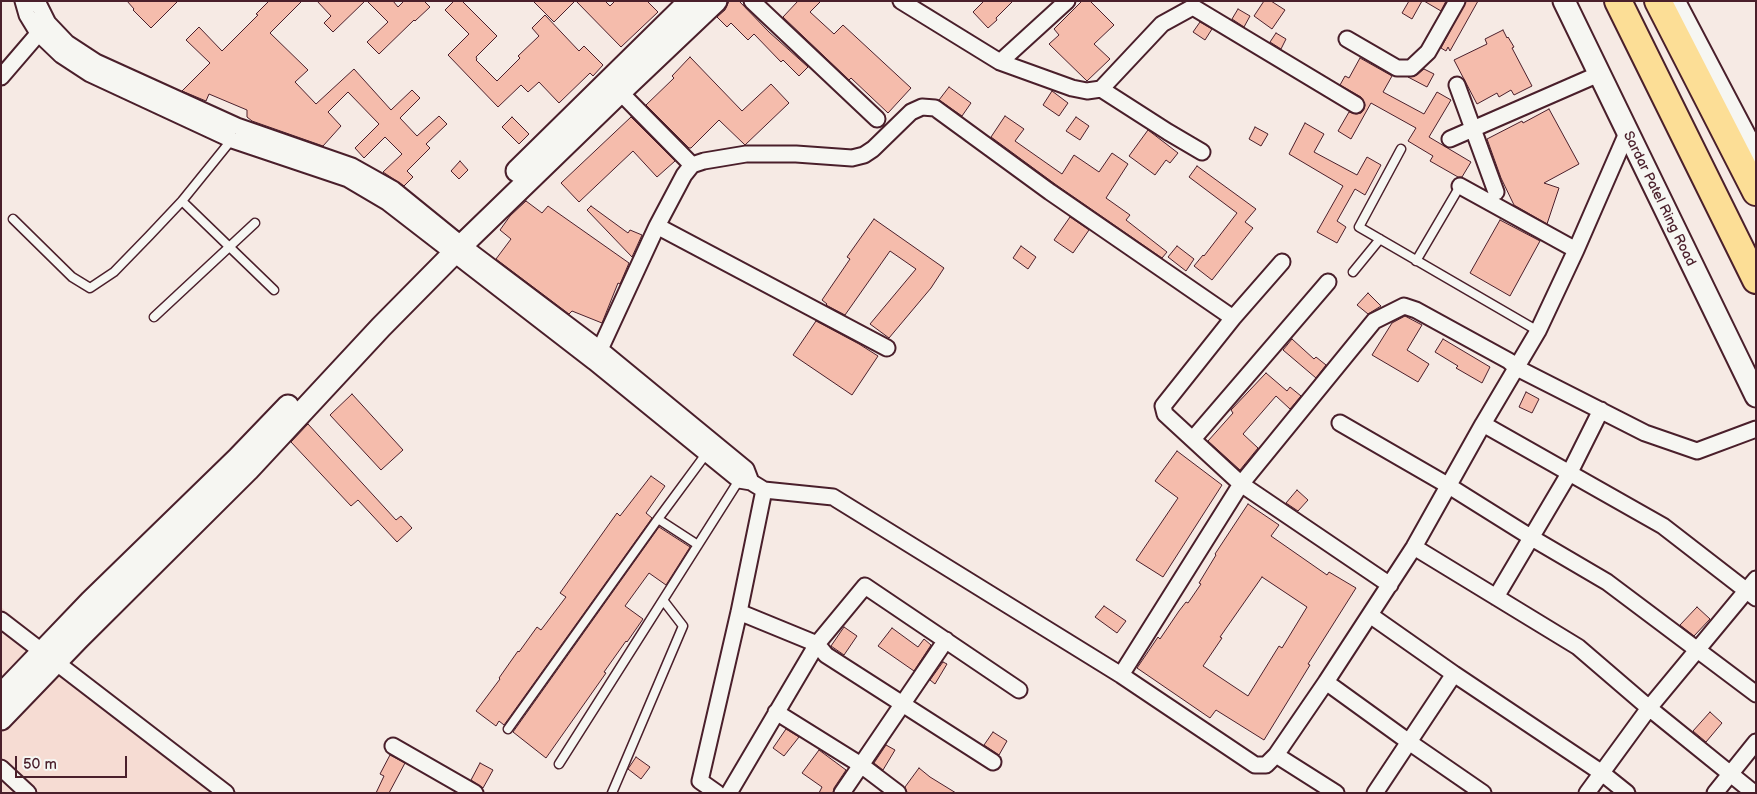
<!DOCTYPE html>
<html>
<head>
<meta charset="utf-8">
<style>
	body { margin:0 }
	#map { position:relative; width:1757px; height:794px; overflow:hidden; background:#f6eae4; font-family:"Balsamiq Sans",sans-serif }
	canvas { display:block }
	.frame { position:absolute; inset:0; border:2px solid #4a1f2b; pointer-events:none }
	.scale { position:absolute; left:15px; top:756px; width:112px; height:22px; box-sizing:border-box; border:2px solid #4a1f2b; border-top:0; padding-left:6px; font-size:15px; line-height:18px; white-space:nowrap; color:#4a1f2b; -webkit-text-stroke:4px #f6f6f2; paint-order:stroke }
</style>
</head>
<body>
<div id="map">
<canvas width="1757" height="794"></canvas>
<div class="frame"></div>
<div class="scale">50 m</div>
</div>
<script>
const c = document.querySelector('canvas').getContext('2d');
c.lineJoin = 'round';
function fillPath(path, color) { c.fillStyle = color; c.fill(path, 'evenodd'); }
const shape = rows => new Path2D(rows.map(r => 'M' + r).join(''));
function trace(path, color, width, dash) { c.strokeStyle = color; c.lineWidth = width; c.lineCap = dash ? 'butt' : 'round'; c.setLineDash(dash || []); c.stroke(path); }
function write(font, color, halo, rows, align = 'center') {
  c.font = font + ' "Balsamiq Sans",sans-serif'; c.lineWidth = 4.5; c.setLineDash([]); c.textBaseline = 'middle'; c.strokeStyle = halo; c.fillStyle = color; for (const [text, x, y, turn = 0] of rows) {
    c.save(); c.translate(x, y); c.rotate((+turn || 0) * Math.PI / 180); c.textAlign = isNaN(turn) ? turn : align; if (halo) c.strokeText(text, 0, 0); c.fillText(text, 0, 0); c.restore();
  }
}
fillPath(shape([
	[1,607,232,793,1,793]
]), '#f6dcd3');
const building = shape([
	[127,1,178,1,151,28,133,10,134,9,127,1],
	[269,1,302,1,270,33,308,70,295,82,316,104,354,69,391,110,412,90,420,98,400,118,417,136,439,116,447,124,426,144,430,148,407,171,413,177,404,186,383,172,402,154,385,137,364,158,355,148,379,124,348,92,328,112,341,126,323,146,252,121,247,117,247,110,209,94,206,101,182,91,210,63,186,40,199,27,222,51,258,15,256,14,269,1],
	[317,1,365,1,333,32,324,23,331,16,317,1],
	[367,1,393,1,398,7,404,1,424,1,430,7,415,21,414,20,379,54,367,42,388,22,367,1],
	[454,1,462,1,497,36,476,57,477,59,476,60,497,81,520,58,518,56,539,36,532,28,545,15,579,51,584,46,603,65,593,76,590,73,559,103,539,82,528,92,521,85,498,107,448,55,469,34,445,10,454,1],
	[533,1,575,1,554,22,533,1],
	[576,1,605,1,610,6,615,1,647,1,658,12,621,47,576,1],
	[729,1,739,1,769,32,808,67,799,76,783,60,781,62,754,34,748,40,731,23,727,27,717,17,725,10,729,1],
	[798,1,821,1,810,12,834,34,843,25,911,88,888,113,851,78,849,80,783,17,798,1],
	[984,1,1013,1,996,18,997,20,988,28,973,12,984,1],
	[1082,1,1090,1,1114,25,1094,44,1110,59,1087,81,1049,44,1059,35,1054,29,1082,1],
	[1264,1,1271,1,1285,10,1272,29,1254,16,1264,1],
	[1409,1,1422,1,1412,19,1402,13,1409,1],
	[1424,1,1446,1,1441,11,1424,1],
	[1466,1,1478,1,1450,51,1448,47,1446,51,1441,48,1466,1],
	[1238,9,1250,16,1244,27,1232,19,1238,9],
	[1200,22,1212,29,1205,40,1193,32,1200,22],
	[1503,30,1507,38,1508,37,1514,47,1512,48,1532,86,1514,95,1511,90,1499,97,1497,93,1477,104,1454,60,1487,44,1485,39,1503,30],
	[1276,33,1286,39,1281,49,1270,42,1276,33],
	[690,57,742,111,771,84,789,103,745,145,719,120,691,148,689,148,646,105,674,78,672,76,690,57],
	[1360,58,1392,76,1383,92,1424,114,1437,92,1451,100,1429,137,1471,162,1462,177,1458,177,1430,161,1433,156,1408,141,1416,128,1371,103,1351,139,1338,131,1349,112,1356,114,1361,113,1364,109,1365,105,1361,97,1340,85,1345,76,1349,78,1360,58],
	[1424,69,1434,74,1427,87,1408,77,1417,75,1424,69],
	[949,87,971,103,962,116,939,100,949,87],
	[1052,91,1068,103,1059,116,1043,105,1052,91],
	[1549,109,1579,164,1544,183,1559,188,1547,224,1514,205,1501,178,1487,139,1522,121,1523,123,1549,109],
	[1005,116,1024,129,1015,141,1062,174,1074,155,1099,172,1112,153,1128,164,1106,198,1130,215,1126,220,1167,252,1162,258,1055,184,991,137,1005,116],
	[512,117,529,134,519,144,502,127,512,117],
	[631,117,675,161,657,177,633,151,579,202,561,183,631,117],
	[1076,117,1089,126,1080,140,1066,131,1076,117],
	[1305,123,1324,134,1314,152,1357,175,1367,157,1381,165,1365,195,1355,189,1337,221,1346,227,1337,243,1317,232,1343,186,1289,154,1305,123],
	[1255,127,1268,134,1261,146,1249,139,1255,127],
	[1148,130,1178,153,1170,163,1166,160,1155,175,1129,156,1148,130],
	[460,161,468,170,459,179,451,171,460,161],
	[1197,166,1256,209,1245,222,1253,228,1212,280,1194,266,1203,255,1204,256,1237,213,1189,177,1197,166],
	[526,201,542,213,548,206,629,263,620,284,618,283,602,323,572,311,569,314,496,259,511,239,500,230,510,216,526,201],
	[591,206,628,233,630,230,642,235,632,257,587,210,591,206],
	[1070,217,1089,230,1073,253,1054,240,1070,217],
	[874,219,944,268,931,288,889,338,870,324,916,269,890,251,845,315,826,305,827,304,822,300,850,259,847,257,874,219],
	[1500,220,1540,241,1510,296,1470,273,1500,220],
	[1021,246,1036,257,1028,269,1013,258,1021,246],
	[1177,246,1194,259,1186,271,1168,257,1177,246],
	[1368,293,1381,306,1368,314,1357,305,1368,293],
	[1405,316,1422,325,1407,350,1429,364,1418,382,1372,355,1392,323,1405,316],
	[816,321,859,344,878,356,852,395,793,355,816,321],
	[1292,339,1314,359,1316,357,1326,365,1316,378,1283,350,1292,339],
	[1443,339,1490,367,1482,383,1456,368,1458,366,1435,352,1443,339],
	[1266,373,1287,391,1290,387,1301,396,1290,409,1276,396,1243,434,1258,448,1240,470,1208,441,1233,413,1231,410,1266,373],
	[1526,392,1539,399,1532,413,1519,407,1526,392],
	[352,394,403,450,381,470,330,415,352,394],
	[308,424,396,520,401,516,412,528,397,542,358,500,351,506,291,442,308,424],
	[1177,451,1222,485,1163,577,1136,560,1178,498,1155,481,1177,451],
	[651,476,665,486,646,513,652,518,504,725,499,721,496,726,476,711,500,679,499,678,518,651,519,652,537,627,541,630,566,597,560,593,617,513,620,516,651,476],
	[1297,490,1308,500,1298,511,1286,503,1297,490],
	[1248,504,1279,525,1271,536,1327,575,1329,572,1356,588,1308,664,1310,665,1264,740,1216,710,1210,718,1137,668,1158,637,1160,639,1179,611,1186,602,1188,603,1201,584,1199,583,1216,555,1215,554,1248,504],
	[1262,577,1307,607,1282,648,1279,646,1248,696,1203,666,1222,638,1220,637,1262,577],
	[659,527,690,547,666,585,649,573,625,606,643,619,627,642,626,641,604,672,606,673,546,758,513,732,659,527],
	[1104,606,1126,621,1117,633,1095,617,1104,606],
	[1697,607,1710,619,1694,636,1680,625,1697,607],
	[844,627,857,636,844,655,831,646,844,627],
	[892,628,918,647,924,639,931,645,914,671,878,646,892,628],
	[943,662,947,664,935,684,930,680,943,662],
	[1710,712,1722,723,1706,742,1693,731,1710,712],
	[786,729,799,737,784,756,773,748,786,729],
	[993,732,1007,741,999,755,984,745,993,732],
	[886,745,895,750,883,770,874,763,886,745],
	[819,750,846,770,834,788,833,793,819,793,822,787,802,773,819,750],
	[390,755,405,763,389,793,376,793,384,776,380,774,390,755],
	[636,757,650,767,641,779,628,769,636,757],
	[480,763,493,770,483,788,471,780,480,763],
	[919,768,930,777,956,793,907,793,905,787,919,768]
]);
fillPath(building, '#f5bcac');
trace(building, '#4a1f2b', 1);
const lane = shape([
	[1401,149,1359,227,1538,331],
	[182,201,274,290],
	[13,219,72,277,90,288,114,272,149,236,182,201,233,138],
	[1416,261,1460,186],
	[1353,272,1380,239],
	[154,317,255,223],
	[658,519,698,545],
	[508,729,658,519,706,454],
	[559,764,741,477],
	[612,793,683,626,663,600]
]);
const street = shape([
	[23,1,27,15,38,33,61,55,90,74,232,140,348,179,387,202,594,362,739,480,751,482,764,490,739,612,700,781,717,793],
	[37,1,48,23,67,43,96,62,237,126,352,166,393,189,462,245,600,349,746,469,751,482],
	[752,1,877,119],
	[901,1,1000,62,1072,88,1087,91,1101,89,1162,24,1193,7,1356,105],
	[1347,39,1397,68,1411,68,1428,52,1457,1],
	[1000,62,1067,1],
	[1,77,44,27],
	[1457,85,1496,192],
	[1101,89,1168,132,1202,152],
	[620,92,692,165],
	[1450,139,1599,74],
	[1460,186,1576,250],
	[657,226,887,348],
	[1282,262,1233,318,1163,406,1165,414,1241,484,1390,585],
	[596,358,657,226,684,175,692,165,704,161,746,154,796,154,852,158,864,155,873,149,911,112,922,107,935,108,1050,192,1233,318],
	[1340,423,1449,486,1532,538,1607,582,1756,694],
	[1483,424,1663,526,1756,598],
	[1193,439,1328,282],
	[764,490,833,497,1121,675,1255,765,1266,765,1276,755,1336,793],
	[1414,547,1578,647,1649,708,1754,793],
	[1496,597,1570,472,1601,410],
	[739,612,817,644,826,655,993,762],
	[1370,615,1454,674,1602,773,1627,793],
	[1,620,226,793],
	[1121,675,1241,484,1374,321,1404,306,1416,310,1509,361,1517,368,1645,433,1697,451,1756,429],
	[1326,682,1409,742,1483,793],
	[776,712,861,765,898,793],
	[393,746,475,793],
	[1276,755,1326,682,1414,547,1483,424,1538,331,1576,250,1627,133],
	[1,768,28,793],
	[729,793,817,644,865,586,1019,690],
	[842,793,946,640],
	[1375,793,1454,674],
	[1587,793,1649,708,1756,579],
	[1715,793,1756,742]
]);
const secondary = shape([
	[1564,1,1756,396],
	[1674,1,1756,157],
	[517,171,690,1],
	[1,695,91,601,238,458,288,406],
	[1,719,78,639,248,470,381,327,462,245,620,92,716,1]
]);
const highway = shape([
	[1618,1,1756,280],
	[1658,1,1756,192]
]);
trace(lane, '#4a1f2b', 11);
trace(street, '#4a1f2b', 19);
trace(secondary, '#4a1f2b', 25);
trace(highway, '#4a1f2b', 30);
trace(lane, '#f6f6f2', 8);
trace(street, '#f6f6f2', 15);
trace(secondary, '#f6f6f2', 21);
trace(highway, '#fcde96', 26);
write('14px', '#4a1f2b', '#f6f6f2', [
	["Sardar Patel Ring Road",1659,199,64]
]);
</script>
</body>
</html>
